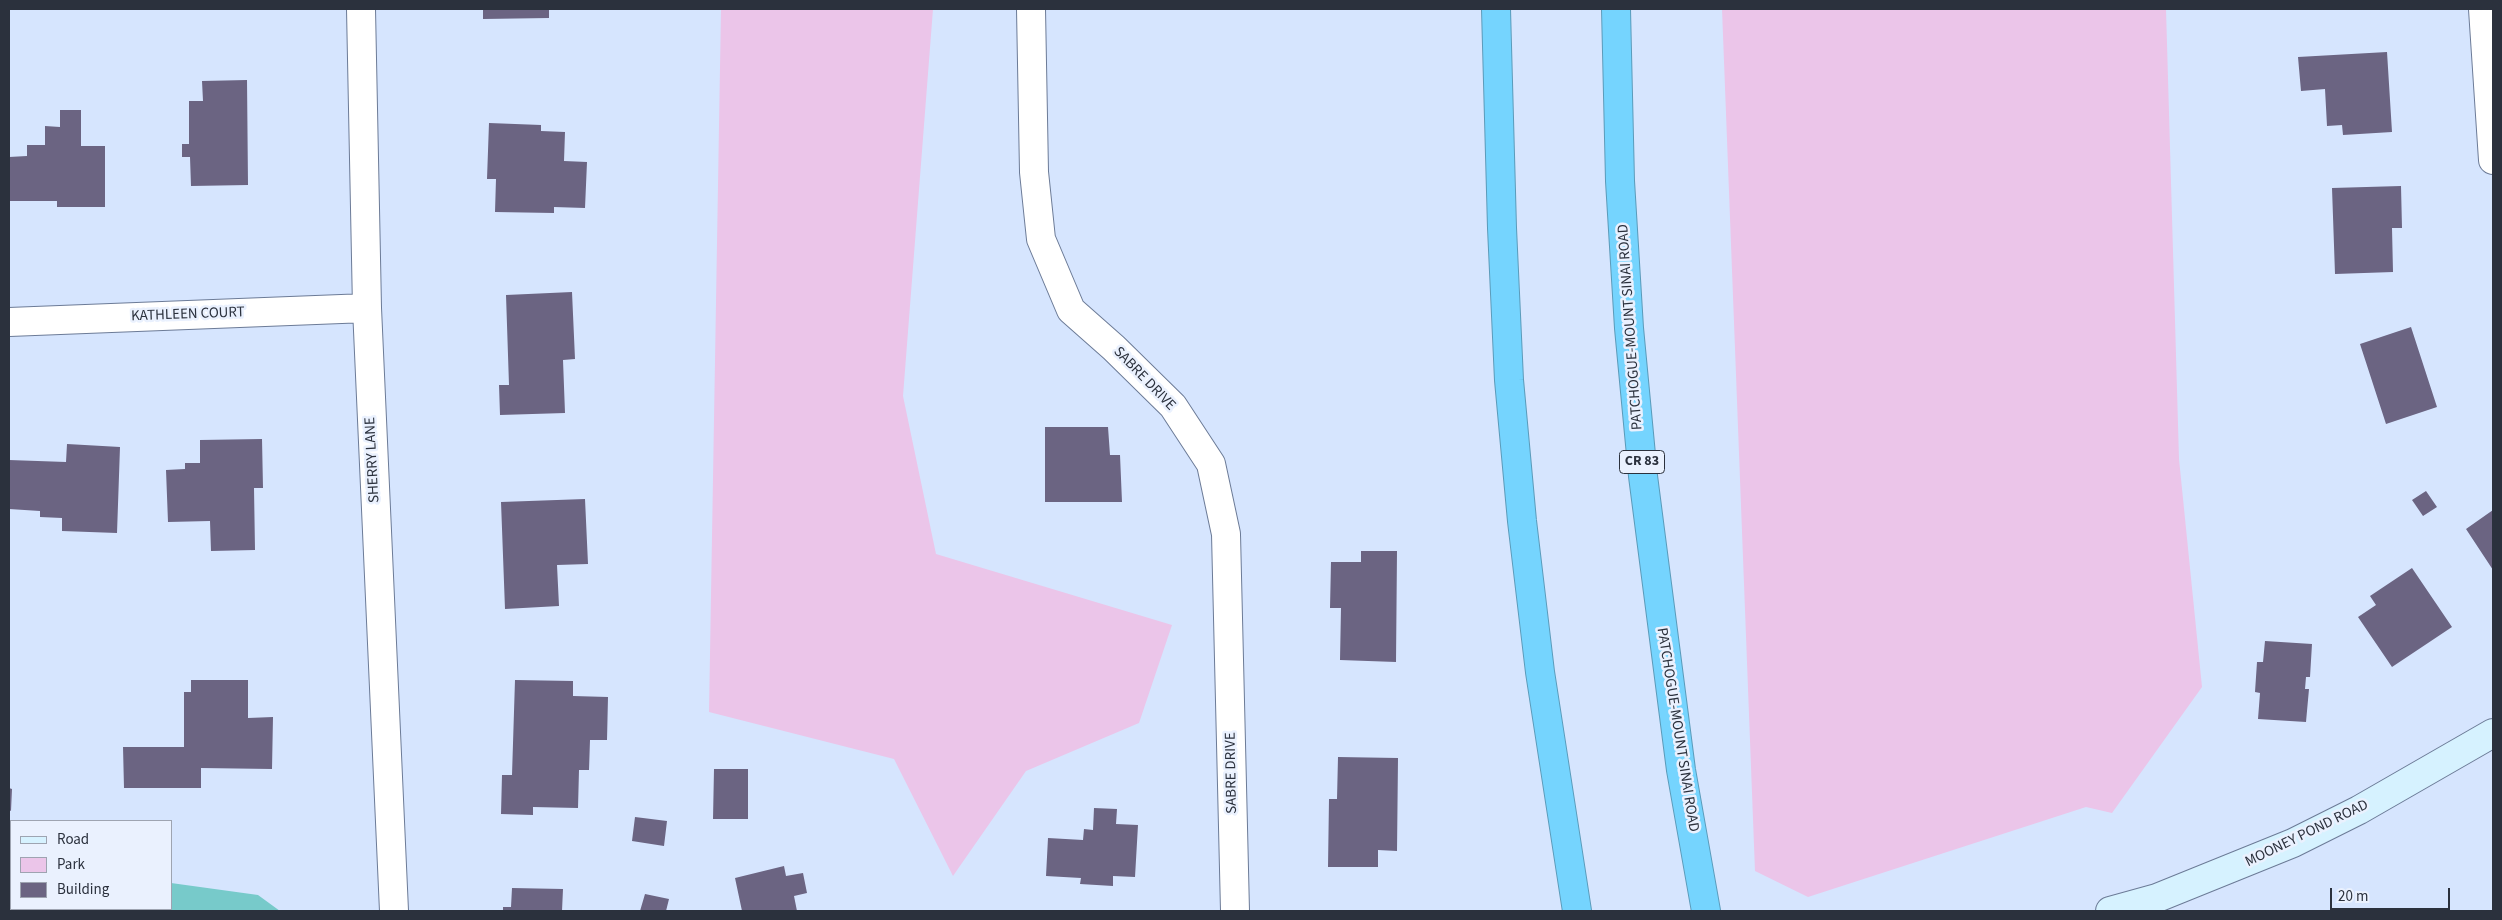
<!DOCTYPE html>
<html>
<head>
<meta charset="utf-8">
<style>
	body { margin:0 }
	#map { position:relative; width:2502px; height:920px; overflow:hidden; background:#d6e5fe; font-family:"Source Sans 3",sans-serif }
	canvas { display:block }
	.frame { position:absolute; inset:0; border:10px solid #2b313d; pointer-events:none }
	.legend { position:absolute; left:10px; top:820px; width:162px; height:90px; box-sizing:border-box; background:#eaf1fe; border:1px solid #9ea4b1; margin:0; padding:6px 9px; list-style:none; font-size:15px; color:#2b313d }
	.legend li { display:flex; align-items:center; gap:10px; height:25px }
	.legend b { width:25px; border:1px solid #9ea4b1 }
	.scale { position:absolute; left:2330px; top:888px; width:120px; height:22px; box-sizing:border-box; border:2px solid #2b313d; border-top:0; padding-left:6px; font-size:15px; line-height:18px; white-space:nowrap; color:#2b313d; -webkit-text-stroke:4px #eaf1fe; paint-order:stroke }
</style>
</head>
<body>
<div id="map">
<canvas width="2502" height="920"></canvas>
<div class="frame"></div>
<ul class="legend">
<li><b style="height:6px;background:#d6f2ff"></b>Road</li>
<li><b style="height:14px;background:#ebc5e9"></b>Park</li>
<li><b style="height:14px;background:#6b6482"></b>Building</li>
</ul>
<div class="scale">20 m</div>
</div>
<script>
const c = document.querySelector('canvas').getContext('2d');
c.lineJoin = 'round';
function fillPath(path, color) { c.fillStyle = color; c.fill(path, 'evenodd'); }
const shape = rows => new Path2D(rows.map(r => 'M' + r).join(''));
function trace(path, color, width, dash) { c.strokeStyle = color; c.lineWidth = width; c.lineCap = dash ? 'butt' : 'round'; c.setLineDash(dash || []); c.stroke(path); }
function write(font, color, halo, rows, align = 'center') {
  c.font = font + ' "Source Sans 3",sans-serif'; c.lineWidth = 5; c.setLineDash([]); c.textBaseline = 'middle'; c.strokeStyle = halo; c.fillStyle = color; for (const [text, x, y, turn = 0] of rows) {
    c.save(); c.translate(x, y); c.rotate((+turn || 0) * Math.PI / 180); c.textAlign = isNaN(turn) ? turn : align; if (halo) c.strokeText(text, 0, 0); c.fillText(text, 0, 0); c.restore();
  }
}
fillPath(shape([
	[721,9,933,9,903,396,936,554,1172,625,1139,723,1026,771,953,876,894,759,709,712],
	[1722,9,2166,9,2179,459,2202,687,2112,813,2086,807,1808,897,1755,871]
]), '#ebc5e9');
fillPath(shape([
	[171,883,258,895,280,911,65,911,66,909,171,909]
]), '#77caca');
fillPath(shape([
	[483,9,549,9,549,18,483,19],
	[2387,52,2392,132,2343,135,2342,125,2327,126,2325,89,2301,91,2298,57],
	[247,80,248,185,191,186,190,157,182,157,182,144,189,144,189,101,203,101,202,81],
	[60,110,81,110,81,146,105,146,105,207,57,207,57,201,9,201,9,157,27,156,27,145,45,145,45,126,60,127],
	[489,123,541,125,541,131,565,132,564,161,587,162,585,208,554,207,554,213,495,212,496,179,487,179],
	[2401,186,2402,228,2392,228,2393,272,2335,274,2332,188],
	[572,292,575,359,563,360,565,413,500,415,499,385,509,385,506,295],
	[2411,327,2437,407,2386,424,2360,344],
	[1045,427,1108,427,1110,455,1120,455,1122,502,1045,502],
	[262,439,263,488,254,488,255,550,211,551,210,521,168,522,166,470,185,469,185,463,200,463,200,440],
	[67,444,120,447,117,533,62,531,62,518,40,517,40,511,9,509,9,460,66,462],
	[2426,491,2437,507,2423,516,2412,500],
	[585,499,588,564,557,565,559,606,505,609,501,502],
	[2493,510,2493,570,2466,529],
	[1361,551,1397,551,1396,662,1340,660,1341,608,1330,608,1331,562,1361,562],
	[2412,568,2452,627,2392,667,2358,617,2376,605,2370,596],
	[2265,641,2312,644,2310,677,2306,677,2305,689,2309,689,2306,722,2258,719,2260,693,2255,692,2257,662,2263,662],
	[191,680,248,680,248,718,273,717,272,769,201,768,201,788,124,788,123,747,184,747,184,692,191,692],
	[515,680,573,681,573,696,608,697,607,740,590,740,589,770,579,770,578,808,533,807,533,815,501,814,502,775,512,775],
	[1338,757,1398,758,1397,851,1378,850,1378,867,1328,867,1329,799,1337,799],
	[714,769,748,769,748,819,713,819],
	[9,788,12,789,11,811,9,810],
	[1094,808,1117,809,1116,824,1138,825,1135,877,1113,876,1113,886,1080,884,1081,878,1046,876,1048,838,1083,840,1084,829,1093,830],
	[635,817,667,821,664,846,632,841],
	[784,866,786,876,803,873,807,893,794,896,797,911,742,911,735,878],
	[512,888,563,889,562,911,503,911,503,907,511,907],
	[645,894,669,899,666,911,640,911]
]), '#6b6482');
const street = shape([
	[361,9,367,308,394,911],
	[1031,9,1034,172,1041,239,1071,310,1114,348,1173,406,1211,464,1226,534,1235,911],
	[2483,9,2493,160],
	[9,322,367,308]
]);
const secondary = shape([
	[2110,911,2157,898,2293,843,2359,810,2493,733]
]);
const highway = shape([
	[1496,9,1502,228,1509,380,1522,521,1540,672,1577,911],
	[1616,9,1620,181,1629,328,1643,476,1681,770,1706,911]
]);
trace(street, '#6c7b97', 30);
trace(secondary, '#6c7b97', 30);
trace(highway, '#5b9bba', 30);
trace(street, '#fff', 28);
trace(secondary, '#d6f2ff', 28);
trace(highway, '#75d4fe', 28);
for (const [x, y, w] of [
	[1642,462,45]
]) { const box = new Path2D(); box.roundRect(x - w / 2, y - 11.5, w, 23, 4); c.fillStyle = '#eaf1fe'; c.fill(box); trace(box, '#2b313d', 1); }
write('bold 14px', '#2b313d', null, [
	["CR 83",1642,462]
]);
write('15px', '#2b313d', '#eaf1fe', [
	["KATHLEEN COURT",188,315,-2],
	["PATCHOGUE-MOUNT SINAI ROAD",1631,327,-94],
	["SABRE DRIVE",1144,379,46],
	["SHERRY LANE",373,460,-93],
	["PATCHOGUE-MOUNT SINAI ROAD",1677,730,81],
	["SABRE DRIVE",1232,773,-91],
	["MOONEY POND ROAD",2307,834,-26]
]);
</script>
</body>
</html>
